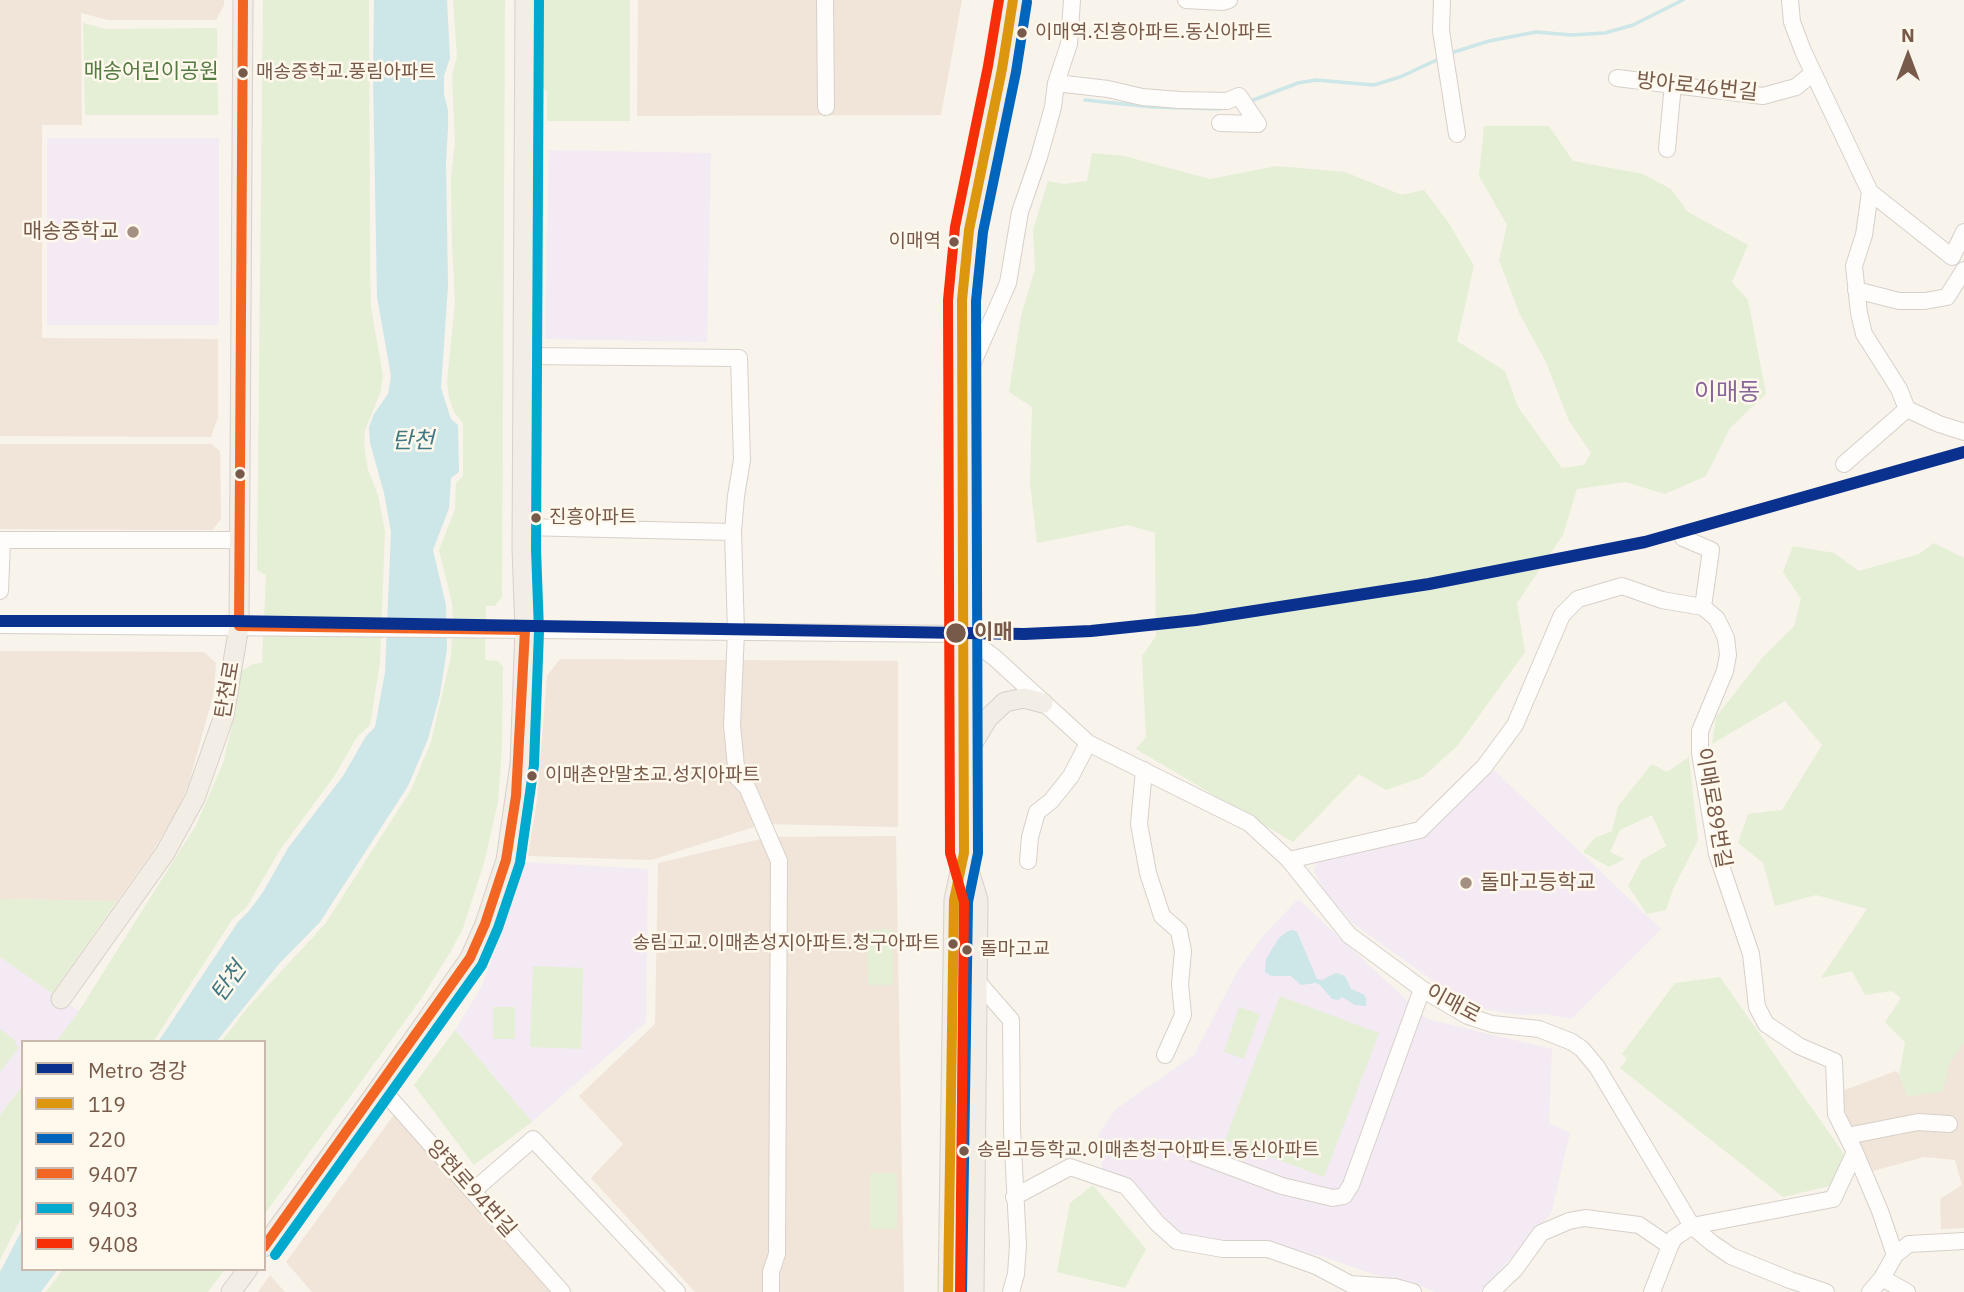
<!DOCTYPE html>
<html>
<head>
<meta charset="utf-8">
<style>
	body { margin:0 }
	#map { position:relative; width:1964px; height:1292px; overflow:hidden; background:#f8f3eb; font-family:"IBM Plex Sans","Noto Sans KR",sans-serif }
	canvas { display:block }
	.legend { position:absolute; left:21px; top:1040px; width:245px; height:231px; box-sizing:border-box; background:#fff8ed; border:2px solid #c9b9ac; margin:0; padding:9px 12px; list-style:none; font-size:21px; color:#775a4a }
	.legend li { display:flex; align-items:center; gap:14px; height:35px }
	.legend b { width:35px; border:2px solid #c9b9ac }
	.north { position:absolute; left:1873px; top:21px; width:70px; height:70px; -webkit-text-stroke:5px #fff8ed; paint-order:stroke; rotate:0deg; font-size:19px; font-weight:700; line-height:28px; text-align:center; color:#775a4a }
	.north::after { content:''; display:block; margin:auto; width:24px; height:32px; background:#775a4a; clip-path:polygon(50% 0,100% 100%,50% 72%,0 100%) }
</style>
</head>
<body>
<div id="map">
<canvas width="1964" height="1292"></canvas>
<ul class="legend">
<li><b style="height:9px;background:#0b318f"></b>Metro 경강</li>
<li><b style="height:9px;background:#dd970f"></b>119</li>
<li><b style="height:9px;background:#0065bd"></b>220</li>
<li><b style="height:9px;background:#f26522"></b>9407</li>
<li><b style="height:9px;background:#00a9ce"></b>9403</li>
<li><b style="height:9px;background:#f72f08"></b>9408</li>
</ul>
<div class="north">N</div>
</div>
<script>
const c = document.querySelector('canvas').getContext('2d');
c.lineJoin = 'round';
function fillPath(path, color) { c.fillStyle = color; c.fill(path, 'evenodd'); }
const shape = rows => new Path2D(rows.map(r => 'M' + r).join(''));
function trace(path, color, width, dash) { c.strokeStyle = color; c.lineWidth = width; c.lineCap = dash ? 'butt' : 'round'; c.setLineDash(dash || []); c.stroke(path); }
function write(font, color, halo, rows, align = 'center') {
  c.font = font + ' "IBM Plex Sans","Noto Sans KR",sans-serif'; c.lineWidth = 5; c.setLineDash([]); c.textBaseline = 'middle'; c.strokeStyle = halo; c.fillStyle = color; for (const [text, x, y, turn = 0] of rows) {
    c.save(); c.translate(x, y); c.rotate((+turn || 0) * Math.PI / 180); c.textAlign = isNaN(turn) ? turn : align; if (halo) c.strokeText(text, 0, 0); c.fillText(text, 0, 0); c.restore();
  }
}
fillPath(shape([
	[0,0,224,0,224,5,216,20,108,20,81,13,82,125,42,125,42,338,218,339,218,417,211,437,0,436],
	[638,0,962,0,941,115,637,116],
	[0,444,211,444,220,451,221,519,212,530,0,529],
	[0,651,204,652,216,663,214,692,189,783,178,809,153,851,117,901,0,899],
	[560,659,898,661,898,827,763,824,651,860,528,856,537,799,547,676],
	[896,836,904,1292,695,1292,591,1178,623,1144,579,1096,655,1024,658,863,769,837],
	[1960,1038,1964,1039,1964,1228,1941,1229,1940,1199,1962,1185,1955,1160,1924,1157,1873,1171,1853,1136,1839,1092,1896,1071,1911,1087,1940,1086],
	[396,1112,555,1292,312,1292,286,1262],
	[270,1275,285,1292,258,1292]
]), '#f1e5d9');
fillPath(shape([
	[219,138,219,325,47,325,47,138],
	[549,150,711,153,707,342,545,339],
	[1493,769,1661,929,1571,1019,1545,1014,1519,1015,1479,1008,1449,992,1355,925,1326,895,1314,871,1318,860,1416,839],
	[526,862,648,869,646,1022,532,1122,455,1030,482,986],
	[1298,899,1427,1019,1552,1049,1549,1123,1570,1133,1551,1214,1480,1292,1436,1292,1413,1283,1373,1274,1321,1256,1278,1246,1224,1246,1179,1237,1103,1176,1098,1134,1116,1109,1194,1055,1237,972,1263,936],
	[0,957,79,1011,56,1042,23,1042,23,1085,0,1115]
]), '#f4eaf3');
fillPath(shape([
	[263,0,369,0,370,265,371,307,383,376,381,391,365,430,364,443,368,470,378,495,385,531,380,663,370,725,357,737,335,775,280,850,246,908,232,920,153,1042,56,1042,79,1011,196,825,223,763,236,709,241,671,253,664,262,663,266,575,257,570],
	[453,0,505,0,502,597,495,606,486,606,485,660,498,661,503,667,502,748,498,802,484,863,463,928,451,951,421,999,264,1215,264,1042,221,1042,248,1007,325,924,411,790,431,742,451,656,453,622,452,603,439,550,455,509,456,483,463,476,463,423,454,412,449,397,447,383,455,302,452,245,451,178,455,142,452,76,457,56],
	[539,0,630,0,630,121,547,121,547,92,539,84],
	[83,23,106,29,217,28,218,115,85,115],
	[1484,126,1549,126,1573,161,1643,174,1671,189,1688,212,1748,245,1732,282,1748,300,1766,394,1730,428,1706,476,1665,494,1625,482,1577,489,1563,535,1517,603,1525,652,1458,745,1423,777,1386,790,1359,774,1293,842,1136,749,1146,737,1142,656,1156,636,1155,533,1128,525,1037,543,1030,483,1032,407,1009,392,1021,316,1035,269,1033,230,1048,181,1064,184,1087,181,1092,153,1124,156,1210,179,1277,166,1345,172,1402,195,1424,190,1448,222,1474,266,1457,341,1505,371,1518,407,1562,468,1584,465,1591,453,1569,421,1546,362,1520,315,1499,260,1507,225,1479,176],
	[1934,543,1964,558,1964,1042,1949,1064,1943,1092,1907,1096,1899,1076,1905,1042,1885,1022,1901,998,1892,991,1865,995,1852,971,1821,978,1867,909,1816,895,1775,906,1763,863,1738,843,1748,814,1782,810,1822,745,1785,701,1712,744,1716,717,1763,657,1794,626,1801,599,1783,572,1793,546,1834,553,1859,571,1919,554],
	[1689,757,1698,840,1673,889,1666,910,1647,914,1628,886,1642,860,1666,846,1652,815,1620,830,1610,852,1625,859,1609,867,1583,852,1595,838,1612,831,1618,806,1652,764,1667,772],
	[0,899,117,901,52,993,0,957],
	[892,929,893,985,868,985,867,930],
	[533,966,583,968,581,1049,530,1047],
	[1720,977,1846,1157,1834,1185,1783,1197,1620,1068,1627,1059,1622,1054,1675,983],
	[1280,996,1379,1033,1324,1177,1225,1140],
	[493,1007,515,1007,515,1039,493,1039],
	[1239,1007,1260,1014,1244,1059,1224,1052],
	[0,1029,16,1041,15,1044,19,1047,0,1072],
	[455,1030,532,1122,474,1165,414,1085],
	[23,1085,23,1214,0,1260,0,1115],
	[870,1173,897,1173,897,1229,870,1229],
	[1093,1185,1146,1249,1125,1288,1057,1272,1070,1203],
	[63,1269,225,1269,208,1292,46,1292]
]), '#e4efd6');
fillPath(shape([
	[374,0,447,0,450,58,444,76,444,94,448,110,448,128,446,162,448,286,441,388,451,419,458,425,459,472,451,478,449,508,433,550,446,605,447,649,440,694,428,739,408,786,320,922,279,964,216,1042,158,1042,238,922,249,911,263,892,288,848,343,776,366,736,375,727,385,672,391,532,384,493,370,443,369,427,374,414,388,394,391,376,377,297,373,77],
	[1293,930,1297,932,1317,979,1322,980,1336,973,1345,976,1351,989,1363,994,1366,998,1366,1006,1355,1005,1342,997,1338,1000,1332,999,1320,985,1316,983,1301,985,1291,976,1271,976,1265,972,1266,959,1279,938,1288,931],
	[23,1228,23,1269,58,1269,41,1292,0,1292,0,1272]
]), '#cde6e8');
trace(shape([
	[1451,53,1489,41,1536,32,1571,35,1605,33,1633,25,1683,0],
	[1085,100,1152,107,1220,109],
	[1248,102,1298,83,1316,80,1374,85,1400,77,1441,58]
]), '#cde6e8', 3.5);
const minor = shape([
	[825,0,826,107],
	[1186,0,1223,2,1229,0],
	[1442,0,1441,31,1457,134],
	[1790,0,1792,22,1803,51,1870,192,1864,235,1854,266,1859,313,1864,334,1899,389,1907,409,1844,464],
	[1617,78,1763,96,1796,87,1813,73],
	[1056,83,1108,89,1142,97,1179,100,1227,101,1239,96,1258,124,1220,123],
	[1667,149,1673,84],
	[1870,192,1952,257,1964,232],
	[1856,290,1899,301,1925,301,1947,297,1964,270],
	[522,356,739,358,742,460,736,496,733,532,736,632,732,725,737,777,747,787,779,861,777,1254,771,1272,771,1292],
	[964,383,1008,283,1020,212,1039,157,1053,107,1056,83,1069,44,1072,0],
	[1907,409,1939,424,1964,432],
	[522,527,733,532],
	[1683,538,1711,550,1703,607],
	[0,591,2,540,239,540],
	[0,625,963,634,995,658,1088,743,1249,823,1289,860,1349,935,1422,989,1468,1016,1492,1024,1539,1029,1572,1042,1582,1049,1597,1067,1692,1226,1712,1243,1731,1256,1790,1280,1826,1292],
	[1144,770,1139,824,1148,873,1162,916,1179,931,1183,951,1180,984,1183,1015,1165,1055],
	[1289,860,1420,830,1484,767,1515,725,1562,615,1578,599,1622,586,1662,600,1703,607,1717,619,1726,638,1728,655,1725,671,1700,731,1700,753,1717,854,1751,954,1757,1007,1766,1024,1799,1046,1834,1061,1836,1114,1855,1152,1833,1199,1692,1226,1674,1238,1670,1246,1652,1292],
	[1028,861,1030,837,1037,812,1051,801,1071,776,1088,743],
	[976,980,1011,1020,1012,1129,1018,1245,1016,1274,1011,1292],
	[380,1087,562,1292],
	[1847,1136,1918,1122,1949,1124],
	[1191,1152,1282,1186,1333,1198,1344,1196,1351,1185,1422,989],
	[1855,1152,1880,1211,1895,1255],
	[473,1191,533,1139,677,1292],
	[1014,1197,1070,1167,1126,1186,1157,1223,1177,1241,1223,1249,1268,1249,1316,1266,1350,1284,1395,1287,1413,1292],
	[1882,1278,1907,1292],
	[1491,1292,1515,1269,1541,1233,1569,1221,1585,1218,1639,1225,1670,1246],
	[1870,1292,1882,1278,1895,1255,1909,1244,1964,1241]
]);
const major = shape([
	[964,758,988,718,1005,702,1024,698,1043,703],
	[964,854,978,900,974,1292],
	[61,999,165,853,195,798,224,716,239,626,243,0],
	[264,1247,380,1087,470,958,485,924,506,860,520,764,525,630,522,549,525,0],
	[231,1292,248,1269],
	[948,1292,954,900,964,853,962,300,969,230,1002,69,1013,0]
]);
trace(minor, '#d7d0c9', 18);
trace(major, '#d9d0c9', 21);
trace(minor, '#fefdfc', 16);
trace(major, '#f2ede5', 19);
trace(shape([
	[948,1292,954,900,964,853,962,300,969,230,1002,69,1013,0]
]), '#dd970f', 10);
trace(shape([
	[962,1292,968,902,978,853,976,301,983,232,1016,72,1027,2]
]), '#0065bd', 10);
trace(shape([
	[243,0,239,626,525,630,516,796,506,860,485,924,470,958,264,1247]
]), '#f26522', 10);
trace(shape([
	[275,1255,482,965,498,928,520,863,534,765,539,631,536,549,539,0]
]), '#00a9ce', 10);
trace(shape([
	[960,1292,964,902,950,853,948,300,955,227,988,66,999,0]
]), '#f72f08', 10);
trace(shape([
	[0,621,231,621,1024,634,1091,631,1196,620,1429,584,1645,542,1964,452]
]), '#0b318f', 12);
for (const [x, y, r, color] of [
	[1022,33,6,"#775a4a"],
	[243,73,6,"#775a4a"],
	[133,232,7,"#a49082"],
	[954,242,6,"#775a4a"],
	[240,474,6,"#775a4a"],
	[536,518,6,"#775a4a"],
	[956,633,11,"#775a4a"],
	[532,776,6,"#775a4a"],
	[1466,883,7,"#a49082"],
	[953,944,6,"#775a4a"],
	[967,950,6,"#775a4a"],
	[964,1151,6,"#775a4a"]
]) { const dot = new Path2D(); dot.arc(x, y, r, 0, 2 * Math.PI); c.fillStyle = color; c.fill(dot); trace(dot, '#fff8ed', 2.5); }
write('19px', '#775a4a', '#fff8ed', [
	["이매역.진흥아파트.동신아파트",1035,33],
	["매송중학교.풍림아파트",256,73],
	["이매역",941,242,"right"],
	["진흥아파트",549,518],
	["이매촌안말초교.성지아파트",545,776],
	["송림고교.이매촌성지아파트.청구아파트",940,944,"right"],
	["돌마고교",980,950],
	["송림고등학교.이매촌청구아파트.동신아파트",977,1151]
], 'left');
write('21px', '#547c42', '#fff8ed', [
	["매송어린이공원",151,72]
]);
write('21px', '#775a4a', '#fff8ed', [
	["방아로46번길",1697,87,6],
	["탄천로",228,690,-80],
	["이매로89번길",1713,808,80],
	["이매로",1453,1004,28],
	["양현로94번길",471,1189,48]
]);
write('21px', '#775a4a', '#fff8ed', [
	["매송중학교",119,232],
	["돌마고등학교",1480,883,"left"]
], 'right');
write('bold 21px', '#775a4a', '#fff8ed', [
	["이매",974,633]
], 'left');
write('italic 23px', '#407983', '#fff8ed', [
	["탄천",413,441],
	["탄천",229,982,-54]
]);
write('24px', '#88669a', '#fff8ed', [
	["이매동",1727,393]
]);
</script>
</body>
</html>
